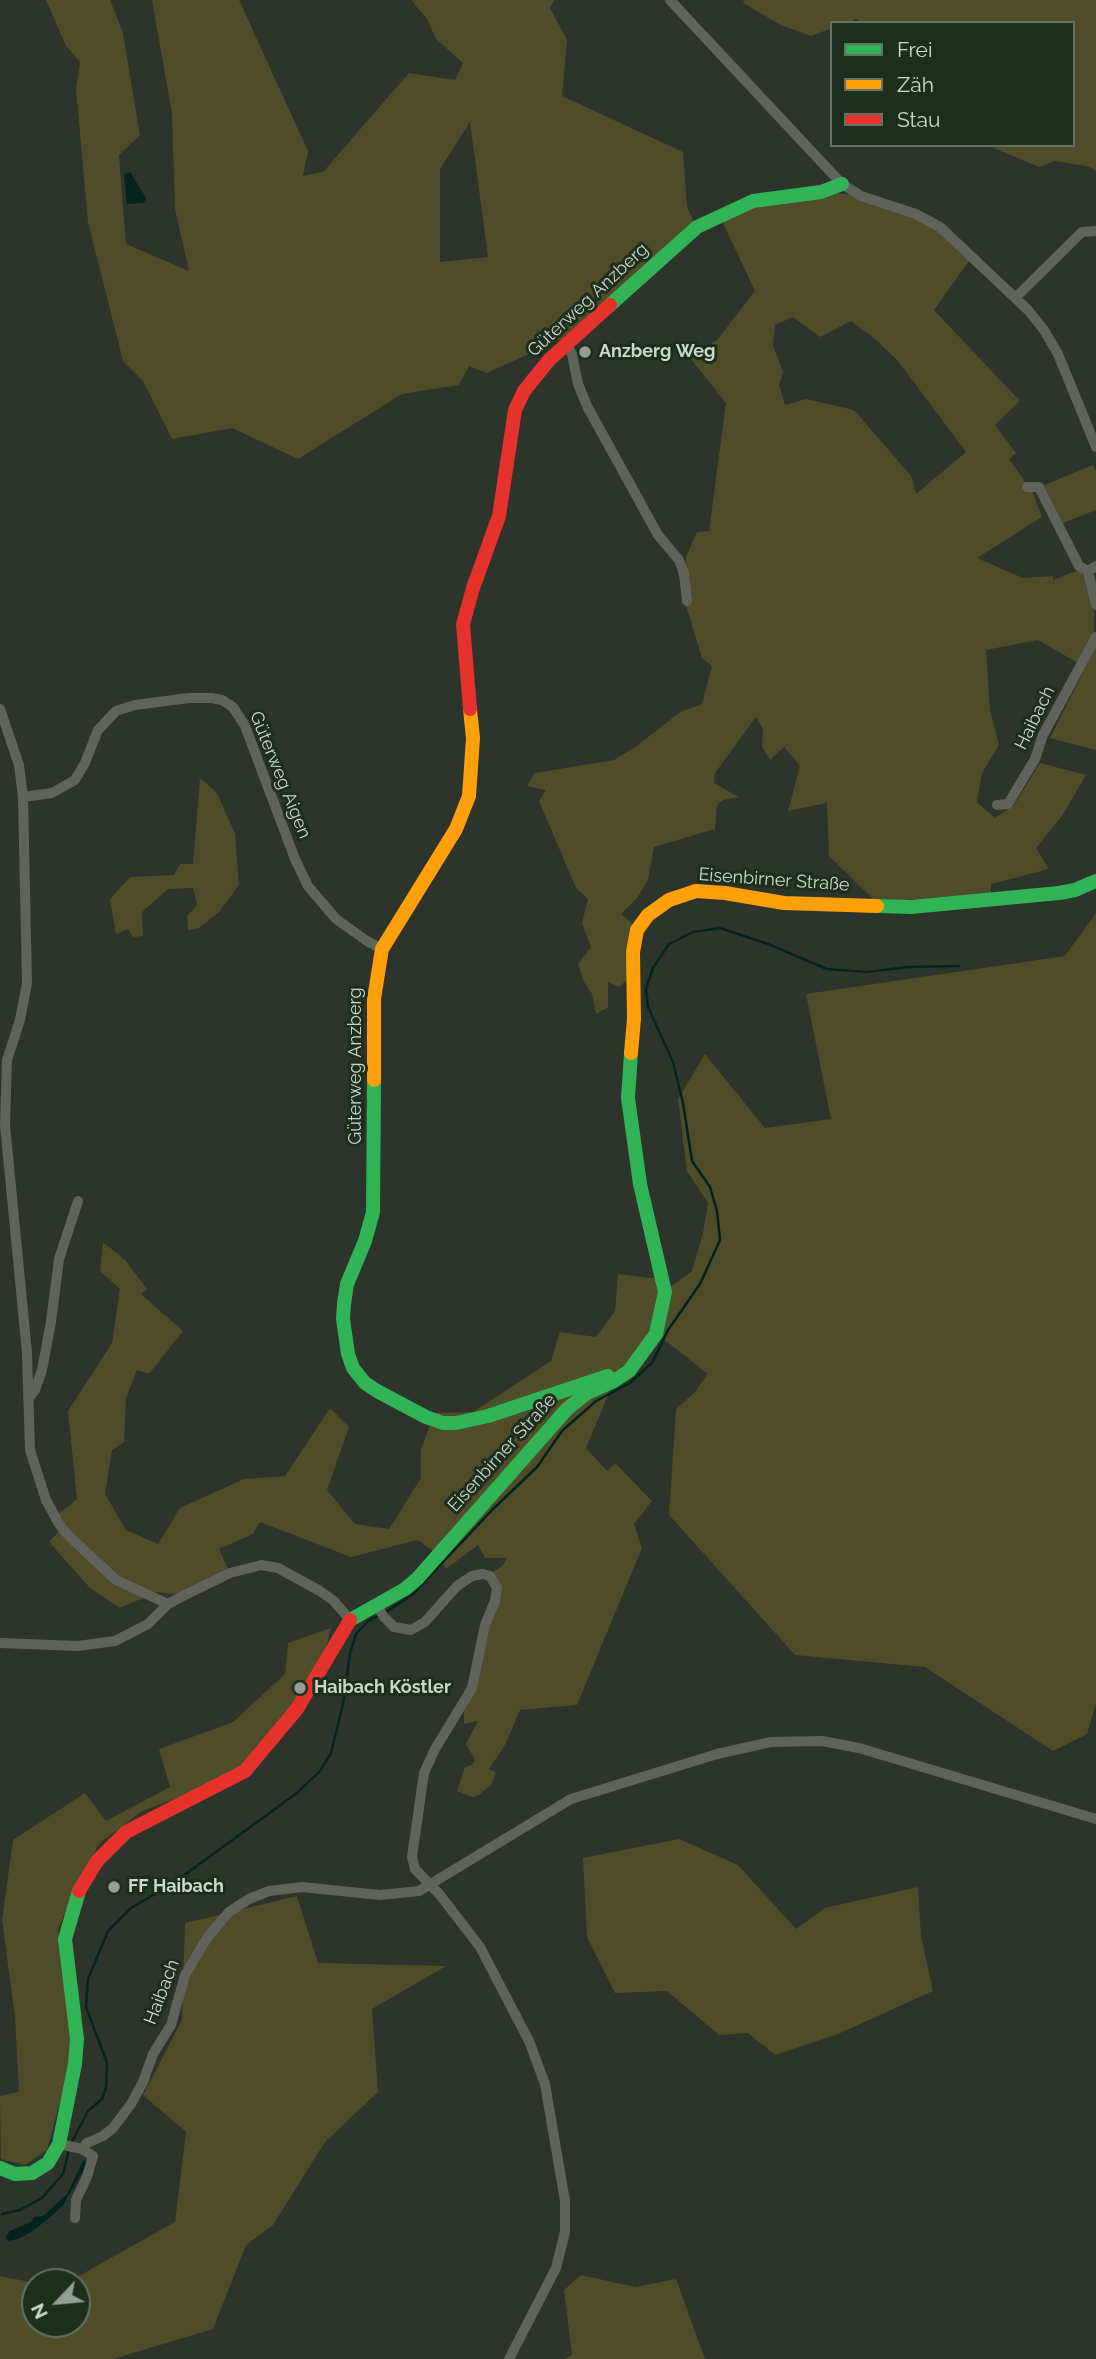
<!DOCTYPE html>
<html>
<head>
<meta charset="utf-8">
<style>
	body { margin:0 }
	#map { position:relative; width:1096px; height:2359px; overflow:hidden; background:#2c342b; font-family:Raleway,sans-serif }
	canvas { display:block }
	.legend { position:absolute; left:830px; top:21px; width:245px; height:126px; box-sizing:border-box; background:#1e2e1d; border:2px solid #647263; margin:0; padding:9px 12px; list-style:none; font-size:21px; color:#cdd7cc }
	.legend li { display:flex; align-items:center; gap:14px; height:35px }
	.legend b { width:35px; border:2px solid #647263 }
	.north { position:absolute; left:21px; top:2268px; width:70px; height:70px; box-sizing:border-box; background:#1e2e1d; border:2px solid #647263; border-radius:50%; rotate:244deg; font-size:19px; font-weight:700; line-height:28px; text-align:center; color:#cdd7cc }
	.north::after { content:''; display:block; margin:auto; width:24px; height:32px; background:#959e94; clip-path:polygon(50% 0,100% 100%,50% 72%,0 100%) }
</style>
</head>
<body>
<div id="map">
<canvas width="1096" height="2359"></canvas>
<ul class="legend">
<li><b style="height:9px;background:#30b455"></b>Frei</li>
<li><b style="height:9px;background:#ff9f0a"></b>Zäh</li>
<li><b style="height:9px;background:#e5322d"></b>Stau</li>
</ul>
<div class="north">N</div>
</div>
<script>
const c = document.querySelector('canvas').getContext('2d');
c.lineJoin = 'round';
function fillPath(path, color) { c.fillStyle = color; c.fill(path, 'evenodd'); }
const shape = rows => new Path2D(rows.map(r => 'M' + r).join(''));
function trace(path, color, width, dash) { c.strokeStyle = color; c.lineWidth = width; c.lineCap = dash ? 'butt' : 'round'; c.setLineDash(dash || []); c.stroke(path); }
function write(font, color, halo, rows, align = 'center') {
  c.font = font + ' Raleway,sans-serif'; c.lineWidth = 6; c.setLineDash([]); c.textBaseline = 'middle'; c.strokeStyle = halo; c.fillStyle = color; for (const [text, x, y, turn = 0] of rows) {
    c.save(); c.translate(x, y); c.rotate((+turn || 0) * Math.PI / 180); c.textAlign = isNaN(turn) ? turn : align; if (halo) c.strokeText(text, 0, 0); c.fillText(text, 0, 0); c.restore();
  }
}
fillPath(shape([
	[46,0,110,0,123,33,140,135,119,155,126,244,189,271,175,209,172,114,152,0,239,0,308,151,303,176,323,172,409,73,455,80,463,63,436,39,427,19,411,0,554,0,550,8,567,40,562,96,683,152,687,206,695,225,577,332,487,373,469,366,459,385,402,394,298,459,232,428,172,439,143,381,123,361,88,222,76,88,80,62,66,46],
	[470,122,488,257,440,262,440,169],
	[744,0,1096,0,1096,171,1090,167,1055,161,1039,167,987,145,1073,145,1073,23,864,23,856,19,847,23,832,23,832,28,811,36,781,25,743,3],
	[837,193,853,195,931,224,971,258,934,310,1020,401,995,425,1016,453,1009,459,1026,483,1021,486,1024,491,1032,491,1042,517,977,558,1023,578,1053,576,1053,580,1079,570,1089,581,1094,614,1094,635,1078,663,1038,640,986,650,990,710,999,745,982,773,977,802,995,818,1014,805,1040,763,1086,775,1062,816,1036,848,1049,869,991,884,991,893,905,900,873,899,829,856,827,803,788,811,800,766,784,747,770,760,762,746,763,729,756,717,715,773,714,783,739,797,723,800,717,805,715,829,654,847,648,880,637,898,621,914,632,923,628,979,619,987,608,982,608,1007,596,1014,592,994,584,982,578,964,591,947,582,923,588,899,576,888,539,801,546,790,527,786,535,773,614,760,638,745,680,712,702,704,712,666,702,658,684,599,686,557,697,532,709,531,726,403,690,358,717,340,755,291,721,219,754,204],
	[793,317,820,337,851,321,876,340,898,361,966,452,916,494,912,477,854,410,806,399,785,405,779,385,783,372,773,346,775,325],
	[1093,465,1096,471,1096,510,1063,523,1044,485],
	[1096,647,1096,750,1050,738],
	[200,778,217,793,235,834,239,885,220,911,199,928,188,930,187,916,197,905,193,888,168,889,142,912,143,936,133,937,128,929,116,934,110,899,130,877,174,875,180,864,193,864],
	[1096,913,1096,1703,1087,1734,1053,1751,925,1667,795,1655,669,1515,676,1409,694,1393,708,1374,657,1334,614,1381,586,1448,607,1471,615,1463,652,1501,634,1524,642,1548,577,1705,520,1710,505,1745,489,1769,496,1772,492,1784,479,1795,472,1797,457,1791,465,1767,472,1765,475,1760,466,1744,478,1721,464,1724,464,1707,495,1587,487,1577,503,1565,507,1558,485,1558,478,1545,446,1569,438,1555,418,1540,351,1557,260,1522,253,1534,219,1549,230,1573,180,1595,157,1592,120,1608,90,1588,49,1542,62,1528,56,1516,77,1499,68,1411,112,1343,120,1289,100,1271,103,1242,125,1260,147,1289,141,1294,183,1331,149,1374,137,1370,126,1398,124,1442,112,1450,105,1494,126,1530,158,1544,180,1508,244,1479,285,1476,330,1408,349,1427,327,1490,355,1524,389,1529,421,1478,421,1450,434,1413,473,1412,551,1361,560,1332,596,1337,615,1311,618,1274,650,1278,663,1276,665,1291,692,1271,703,1233,708,1203,687,1171,678,1099,705,1054,765,1128,831,1119,806,994,1065,956],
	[331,1628,323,1659,299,1699,241,1769,212,1785,142,1811,100,1843,82,1873,58,1929,73,2031,66,2080,47,2150,25,2165,1,2159,0,2096,19,2092,15,2017,2,1920,13,1840,85,1793,106,1821,170,1787,159,1749,233,1722,285,1674,288,1643],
	[679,1839,738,1865,796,1929,825,1908,918,1887,921,1936,933,1991,838,2034,775,2055,748,2033,719,2035,667,1991,615,1993,587,1937,583,1858],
	[297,1896,318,1963,446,1966,372,2009,378,2092,325,2142,273,2225,246,2245,213,2329,113,2359,0,2359,0,2276,35,2283,35,2324,77,2324,77,2282,68,2282,175,2222,186,2132,143,2095,182,2020,185,1923],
	[581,2275,635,2287,676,2279,705,2359,565,2359,572,2355,564,2290]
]), '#4f4c29');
fillPath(shape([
	[130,172,146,198,144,203,127,204,124,174],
	[84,2159,86,2163,84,2169,62,2207,33,2231,18,2239,8,2241,5,2237,10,2231,31,2222,34,2217,43,2216,67,2194]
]), '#04231e');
trace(shape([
	[386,1612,413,1594,492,1510,537,1467,562,1431,596,1401,630,1383,652,1363,668,1330,700,1284,720,1240,717,1211,710,1187,692,1161,683,1103,673,1062,648,1007,646,989,653,968,669,944,693,932,720,928,768,944,827,969,867,972,908,967,959,966],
	[71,2144,88,2111,102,2099,106,2087,107,2063,86,2007,88,1979,108,1931,131,1908,172,1884,297,1793,320,1771,331,1753,343,1704,350,1653,356,1634,368,1621,380,1615],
	[2,2214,20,2210,42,2198,63,2174,69,2150]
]), '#04231e', 2.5);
trace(shape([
	[670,0,842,184,861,196,916,214,940,227,1028,310,1044,330,1058,354,1096,447],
	[1015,298,1082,232,1096,231],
	[566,344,572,354,578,384,587,406,658,535,679,560,684,574,687,601],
	[1027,487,1039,487,1079,566,1088,571,1096,566],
	[1088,571,1096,605],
	[0,709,19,765,23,797,27,983,20,1020,7,1060,5,1125,27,1353,30,1450,46,1500,59,1524,69,1536,116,1580,168,1604],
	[23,797,52,793,75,780,85,763,98,730,116,711,135,705,189,698,212,698,222,700,233,707,245,726,295,859,308,886,336,919,367,941,382,949],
	[997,805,1008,804,1035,759,1043,735,1096,637],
	[28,1399,35,1390,42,1370,51,1322,59,1259,78,1201],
	[376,1604,384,1617,394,1627,411,1630,425,1622,457,1586,472,1576,483,1574,490,1576,497,1588,495,1601,485,1625,472,1688,435,1749,424,1773,412,1857,415,1869,440,1895,480,1947,529,2041,545,2084,565,2201,565,2232,556,2268,509,2359],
	[0,1643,78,1646,115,1641,148,1624,168,1604,185,1595,230,1573,261,1565,278,1568,320,1591,334,1601,350,1620],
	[59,2144,82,2149,87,2143,103,2136,113,2128,131,2104,143,2082,153,2054,171,2025,185,1975,207,1938,229,1912,249,1899,269,1891,302,1887,380,1895,419,1891,571,1799,717,1754,771,1742,822,1741,859,1748,1096,1819],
	[75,2218,76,2200,87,2177,93,2156,82,2149]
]), '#60635b', 10);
trace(shape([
	[610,305,697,227,753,201,821,192,842,184],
	[877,906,911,907,1059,893,1075,890,1096,881],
	[374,1080,373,1212,365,1241,347,1284,344,1304,343,1319,348,1354,353,1368,365,1383,377,1391,426,1417,443,1423,456,1423,488,1416,608,1376],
	[350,1620,405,1589,417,1579,567,1409,587,1393,614,1381,629,1371,656,1334,665,1292,640,1184,628,1098,631,1053],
	[0,2168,15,2174,32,2173,48,2163,59,2144,75,2064,77,2039,65,1939,79,1891]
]), '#30b455', 14);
trace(shape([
	[631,1053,634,1019,633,952,637,930,648,915,669,900,696,891,725,893,784,903,877,906],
	[374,1080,374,999,382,949,456,829,469,796,473,738,470,709]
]), '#ff9f0a', 14);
trace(shape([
	[470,709,463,624,473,588,499,516,515,410,524,391,549,360,610,305],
	[79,1891,97,1861,126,1832,245,1771,297,1709,350,1620]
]), '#e5322d', 14);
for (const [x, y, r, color] of [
	[585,352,7,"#959e94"],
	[300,1688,7,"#959e94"],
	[114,1887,7,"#959e94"]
]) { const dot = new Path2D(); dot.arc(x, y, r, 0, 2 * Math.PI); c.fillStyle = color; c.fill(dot); trace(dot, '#1e2e1d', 2.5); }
write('18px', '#cdd7cc', '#1e2e1d', [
	["Güterweg Anzberg",588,300,-43],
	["Haibach",1035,718,-64],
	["Güterweg Aigen",280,775,68],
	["Eisenbirner Straße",774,880,4],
	["Güterweg Anzberg",356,1066,-90],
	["Eisenbirner Straße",502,1453,-48],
	["Haibach",162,1992,-69]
]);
write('bold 18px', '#cdd7cc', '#1e2e1d', [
	["Anzberg Weg",599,352],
	["Haibach Köstler",314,1688],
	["FF Haibach",128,1887]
], 'left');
</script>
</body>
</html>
